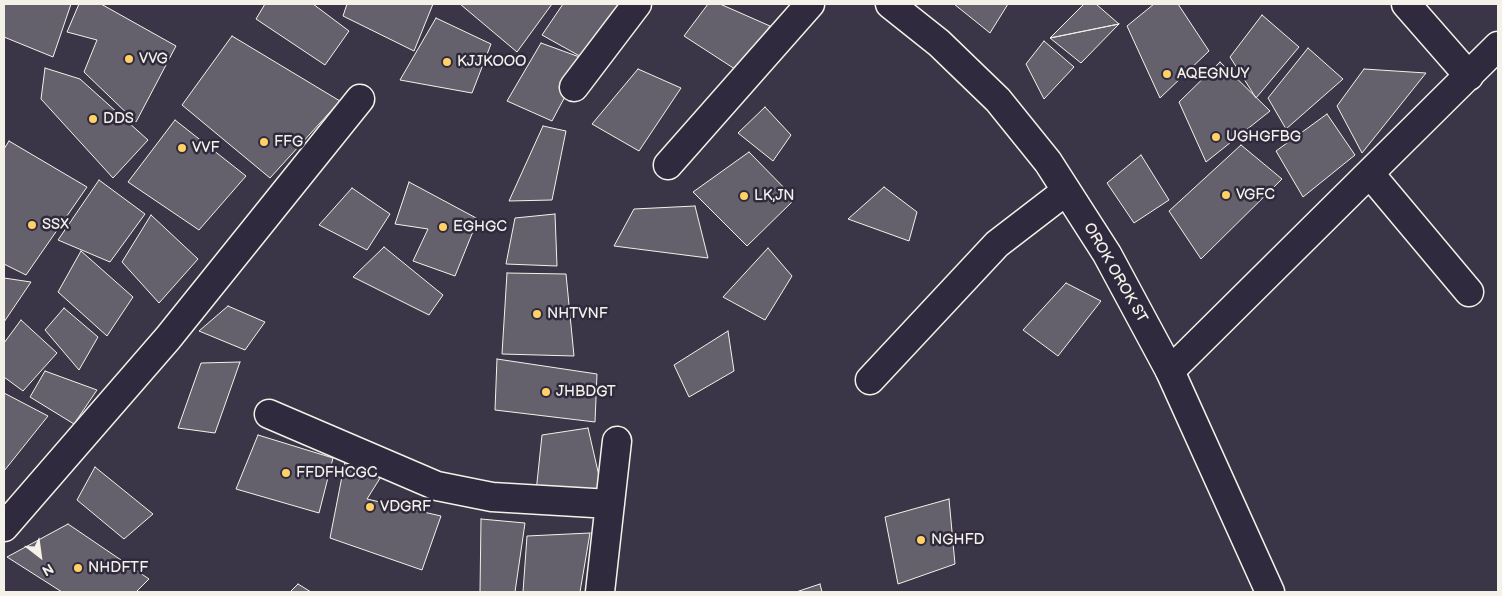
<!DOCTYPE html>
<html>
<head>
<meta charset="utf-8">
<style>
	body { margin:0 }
	#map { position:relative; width:1502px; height:596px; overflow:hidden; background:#3b3647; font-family:"Balsamiq Sans",sans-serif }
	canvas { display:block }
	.frame { position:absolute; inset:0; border:5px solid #f4f1e8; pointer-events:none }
	.north { position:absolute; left:15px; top:531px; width:50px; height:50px; -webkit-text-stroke:4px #2f2a3d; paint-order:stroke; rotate:150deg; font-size:14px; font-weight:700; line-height:20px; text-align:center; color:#f4f1e8 }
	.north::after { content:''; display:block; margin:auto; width:18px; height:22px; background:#f4f1e8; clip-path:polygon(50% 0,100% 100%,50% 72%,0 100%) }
</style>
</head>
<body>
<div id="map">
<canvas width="1502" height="596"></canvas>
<div class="frame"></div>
<div class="north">N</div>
</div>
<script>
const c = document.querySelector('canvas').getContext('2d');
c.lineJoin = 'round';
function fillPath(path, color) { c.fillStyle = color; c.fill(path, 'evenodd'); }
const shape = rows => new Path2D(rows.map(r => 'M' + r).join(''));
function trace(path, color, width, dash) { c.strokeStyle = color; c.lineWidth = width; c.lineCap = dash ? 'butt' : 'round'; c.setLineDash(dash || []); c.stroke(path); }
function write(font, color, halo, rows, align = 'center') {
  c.font = font + ' "Balsamiq Sans",sans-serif'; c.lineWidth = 5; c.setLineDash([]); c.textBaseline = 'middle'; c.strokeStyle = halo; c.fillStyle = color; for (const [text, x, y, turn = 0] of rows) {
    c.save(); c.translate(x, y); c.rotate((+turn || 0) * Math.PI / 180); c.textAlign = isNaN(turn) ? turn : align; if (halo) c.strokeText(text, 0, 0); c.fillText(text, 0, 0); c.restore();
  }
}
const building = shape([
	[4,4,71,4,53,57,4,37,4,4],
	[79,4,101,4,176,46,136,122,84,72,97,40,67,32,79,4],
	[265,4,313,4,349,31,325,65,256,19,265,4],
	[347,4,433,4,414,51,343,16,347,4],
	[460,4,552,4,517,52,460,4],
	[563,4,636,4,585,59,542,35,563,4],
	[708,4,720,4,770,26,738,71,684,36,708,4],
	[954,4,1008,4,990,33,954,4],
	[1084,4,1096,4,1119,24,1050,38,1084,4],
	[1154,4,1178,4,1209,51,1160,98,1127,26,1154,4],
	[1262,15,1299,47,1256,98,1230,57,1262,15],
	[436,18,491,44,472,93,400,80,436,18],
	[1119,24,1081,63,1050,38,1119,24],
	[232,36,340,101,270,178,182,105,232,36],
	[1044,41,1074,67,1044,99,1026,64,1044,41],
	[541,43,585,59,552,121,507,101,541,43],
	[1308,48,1343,79,1286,129,1268,98,1308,48],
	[1220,62,1270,111,1206,162,1179,102,1220,62],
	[45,68,80,79,148,140,113,178,41,99,45,68],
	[638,69,681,88,639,151,592,124,638,69],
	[1364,69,1426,73,1362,153,1337,106,1364,69],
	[765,107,791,135,773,161,738,133,765,107],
	[1327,114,1355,155,1303,197,1276,151,1327,114],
	[175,120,246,176,199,230,128,182,175,120],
	[543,126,566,131,552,200,509,201,543,126],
	[9,141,87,187,26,275,4,264,4,149,9,141],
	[1241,145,1282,179,1201,259,1169,211,1241,145],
	[749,152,795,199,747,246,693,192,749,152],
	[1141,155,1169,200,1134,223,1107,183,1141,155],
	[99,180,145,214,110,262,58,240,99,180],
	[409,182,478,219,455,276,413,261,428,229,395,224,409,182],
	[884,187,917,212,909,241,848,219,884,187],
	[352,188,390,214,367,250,319,225,352,188],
	[695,206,708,258,614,246,634,209,695,206],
	[555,214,557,266,506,264,515,218,555,214],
	[151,215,198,259,159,303,122,262,151,215],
	[384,247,443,295,429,315,353,277,384,247],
	[768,248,792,276,765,320,723,297,768,248],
	[81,251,133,297,107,336,58,292,81,251],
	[507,273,566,274,574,356,502,354,507,273],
	[4,278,31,282,4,322,4,278],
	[1066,283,1101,301,1058,356,1023,330,1066,283],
	[228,306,265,322,245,350,199,331,228,306],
	[64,308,98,337,79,370,45,330,64,308],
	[21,320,57,353,23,391,4,377,4,343,21,320],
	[728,331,734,371,689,397,674,365,728,331],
	[497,359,597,374,595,422,495,410,497,359],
	[240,362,215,433,178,428,201,363,240,362],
	[45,371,97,390,74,424,30,397,45,371],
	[4,393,48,416,4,471,4,393],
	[588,428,602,489,536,492,542,435,588,428],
	[258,435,333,458,319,513,236,489,258,435],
	[346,456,382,475,367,499,441,516,422,570,330,538,346,456],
	[95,467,153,514,124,539,77,500,95,467],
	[949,499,955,564,898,584,885,517,949,499],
	[481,519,525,523,515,592,480,592,481,519],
	[68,524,149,579,136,592,62,592,7,557,68,524],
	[590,533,580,592,523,592,527,536,590,533],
	[298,584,311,592,290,592,298,584],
	[820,584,822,592,796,592,820,584]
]);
fillPath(building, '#65616c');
trace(building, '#f4f1e8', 1);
const minor = shape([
	[1406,4,1469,76],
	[574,87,637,4],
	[668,165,810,4],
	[1370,174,1469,292],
	[1170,371,1498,46],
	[870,380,997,244,1066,191],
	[269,414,437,486,492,497,610,504],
	[4,527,168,338,360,99],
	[600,592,617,441]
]);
const major = shape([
	[890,4,939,43,998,100,1048,162,1107,254,1170,371,1270,592]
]);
trace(minor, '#f4f1e8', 31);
trace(major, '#f4f1e8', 31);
trace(minor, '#2f2a3d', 28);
trace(major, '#2f2a3d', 28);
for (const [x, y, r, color] of [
	[129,59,5,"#ffd166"],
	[447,62,5,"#ffd166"],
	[1167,74,5,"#ffd166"],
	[93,119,5,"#ffd166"],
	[1216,137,5,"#ffd166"],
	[264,142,5,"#ffd166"],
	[182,148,5,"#ffd166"],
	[1226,195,5,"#ffd166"],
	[744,196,5,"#ffd166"],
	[32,225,5,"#ffd166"],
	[443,227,5,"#ffd166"],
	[537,314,5,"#ffd166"],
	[546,392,5,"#ffd166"],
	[286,473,5,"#ffd166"],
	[370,507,5,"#ffd166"],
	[921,540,5,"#ffd166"],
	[78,568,5,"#ffd166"]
]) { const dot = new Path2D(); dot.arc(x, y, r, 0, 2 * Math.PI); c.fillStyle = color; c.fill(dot); trace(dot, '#2f2a3d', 2); }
write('15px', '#f4f1e8', '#2f2a3d', [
	["VVG",139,59],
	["KJJKOOO",457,62],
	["AQEGNUY",1177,74],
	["DDS",103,119],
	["UGHGFBG",1226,137],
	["FFG",274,142],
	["VVF",192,148],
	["VGFC",1236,195],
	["LK,JN",754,196],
	["SSX",42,225],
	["EGHGC",453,227],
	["NHTVNF",547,314],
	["JHBDGT",556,392],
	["FFDFHCGC",296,473],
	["VDGRF",380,507],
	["NGHFD",931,540],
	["NHDFTF",88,568]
], 'left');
write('15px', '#f4f1e8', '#2f2a3d', [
	["OROK OROK ST",1115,273,60]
]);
</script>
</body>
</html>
